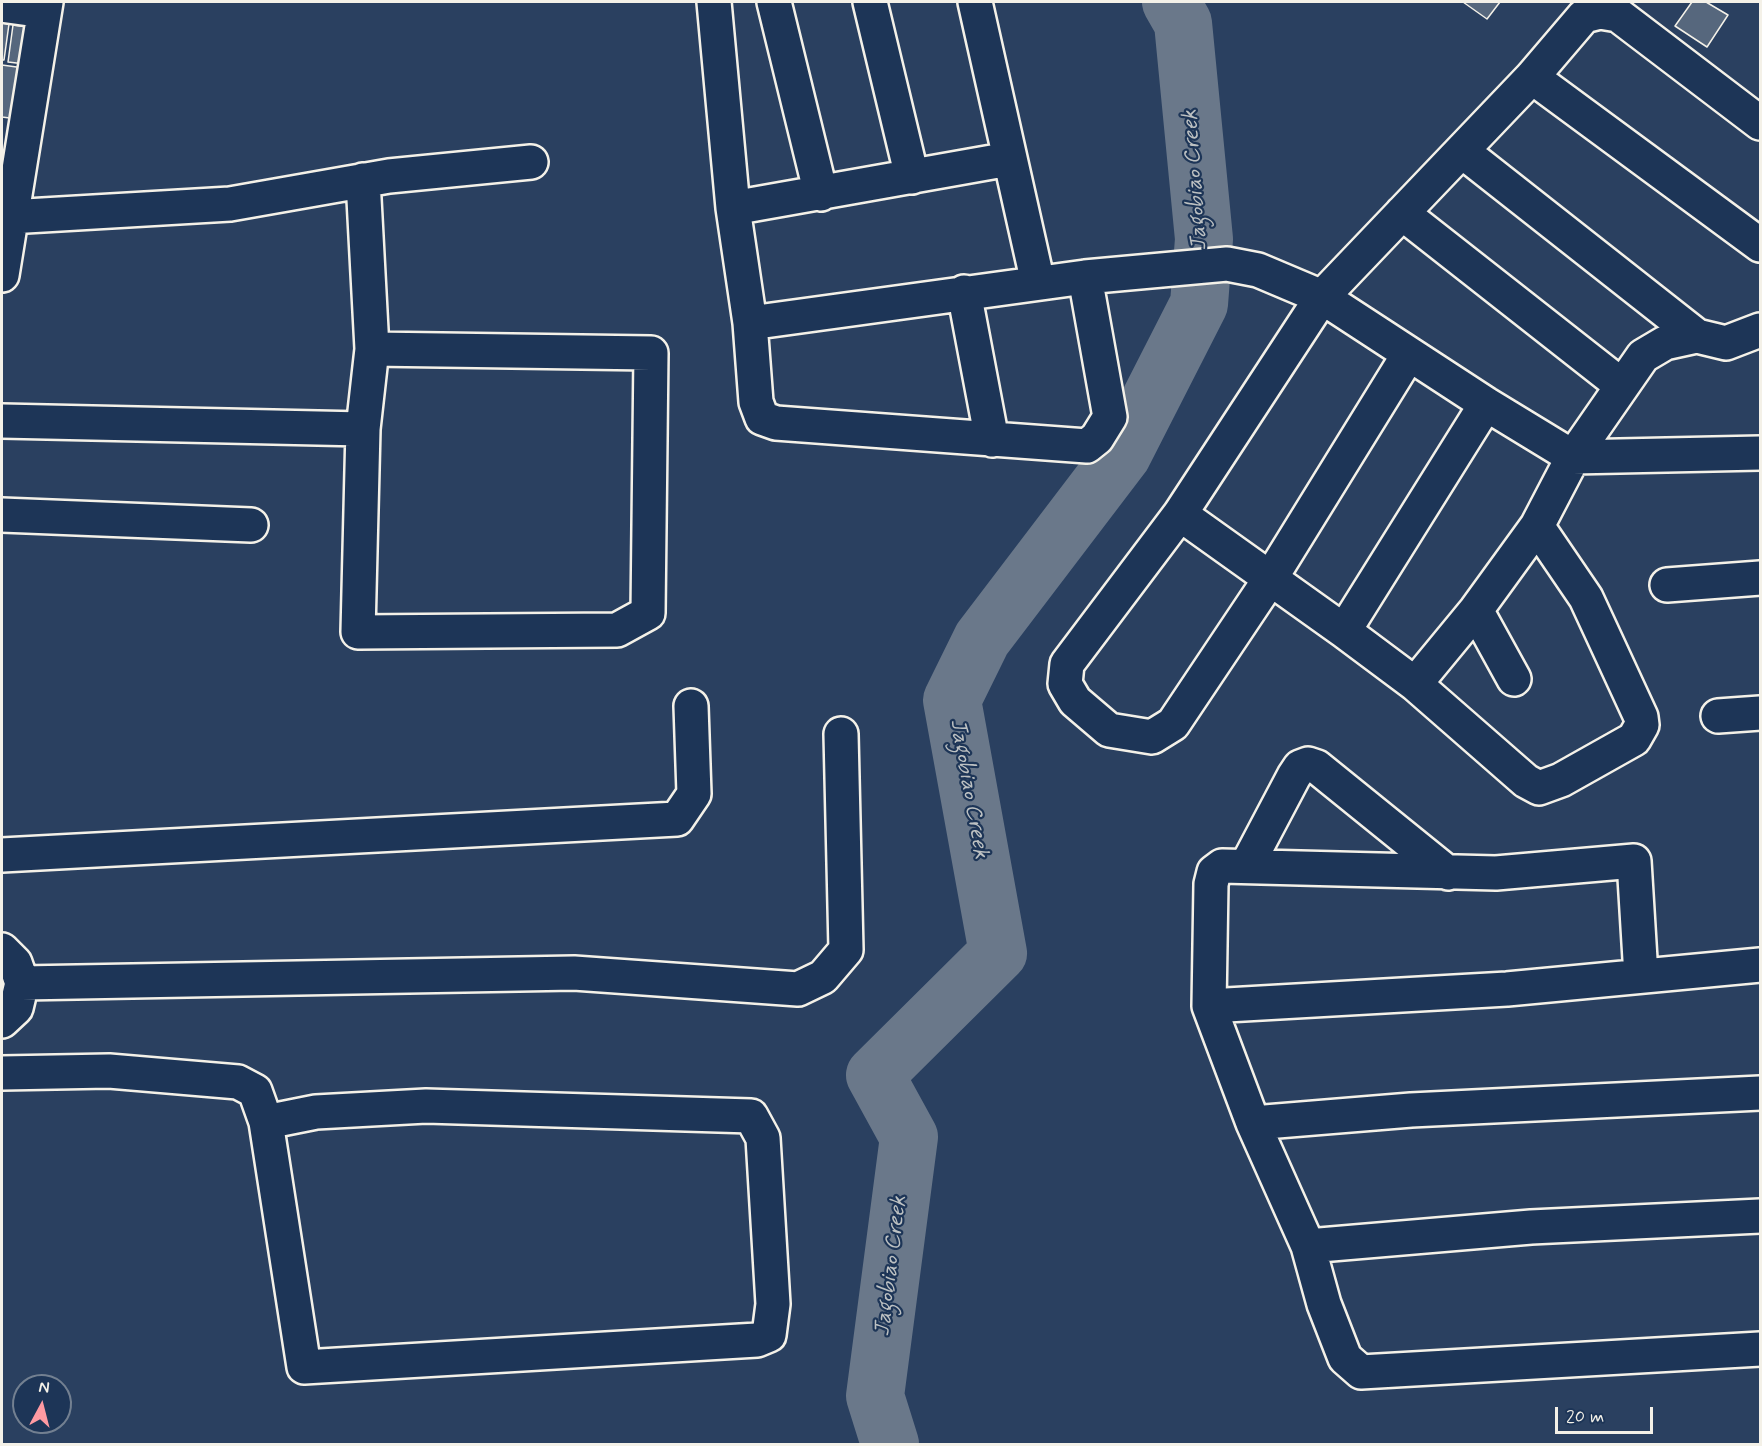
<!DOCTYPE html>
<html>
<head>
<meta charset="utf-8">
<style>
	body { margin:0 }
	#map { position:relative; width:1762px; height:1446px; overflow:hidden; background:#2a4060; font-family:Mynerve,sans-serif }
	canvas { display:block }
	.frame { position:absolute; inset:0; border:3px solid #f4f1e8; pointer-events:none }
	.north { position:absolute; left:12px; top:1374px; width:60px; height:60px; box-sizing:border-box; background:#1d3557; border:2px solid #738091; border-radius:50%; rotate:7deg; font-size:16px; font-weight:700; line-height:24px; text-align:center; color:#f4f1e8 }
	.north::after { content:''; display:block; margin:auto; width:21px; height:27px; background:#ff9aa2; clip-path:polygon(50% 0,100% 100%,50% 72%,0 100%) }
	.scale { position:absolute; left:1555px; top:1407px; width:98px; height:27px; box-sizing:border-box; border:3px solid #f4f1e8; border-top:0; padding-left:8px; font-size:18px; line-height:21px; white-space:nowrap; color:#f4f1e8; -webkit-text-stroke:4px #1d3557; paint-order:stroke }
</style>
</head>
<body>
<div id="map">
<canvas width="1762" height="1446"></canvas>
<div class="frame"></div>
<div class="north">N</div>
<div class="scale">20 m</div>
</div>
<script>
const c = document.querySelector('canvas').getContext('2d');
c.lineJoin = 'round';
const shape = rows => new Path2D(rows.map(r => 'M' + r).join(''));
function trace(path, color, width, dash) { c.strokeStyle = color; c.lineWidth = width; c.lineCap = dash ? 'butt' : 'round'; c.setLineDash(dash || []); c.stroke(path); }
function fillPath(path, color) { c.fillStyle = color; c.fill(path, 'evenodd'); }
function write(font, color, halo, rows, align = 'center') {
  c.font = font + ' Mynerve,sans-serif'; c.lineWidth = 4.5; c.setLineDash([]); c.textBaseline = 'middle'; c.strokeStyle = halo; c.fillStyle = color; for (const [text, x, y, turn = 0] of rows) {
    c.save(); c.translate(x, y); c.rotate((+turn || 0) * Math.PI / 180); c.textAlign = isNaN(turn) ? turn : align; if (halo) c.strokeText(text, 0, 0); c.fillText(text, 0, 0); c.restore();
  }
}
trace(shape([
	[890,1444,875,1396,909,1137,875,1075,998,953,952,700,982,639,1122,455,1199,304,1204,239,1183,23,1171,2]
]), '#6a788a', 58);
const building = shape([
	[1463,2,1500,2,1487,19,1463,2],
	[1692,2,1706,2,1728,15,1707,47,1675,26,1692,2],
	[2,23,9,24,4,60,2,60,2,23],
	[13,25,35,28,25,64,8,62,13,25],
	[2,65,24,68,17,119,2,117,2,65]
]);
fillPath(building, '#56677d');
trace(building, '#f4f1e8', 1.5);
const street = shape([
	[714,2,733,208,750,323,756,402,762,418,776,423,1087,446,1097,438,1110,417,1085,277],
	[774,2,821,194],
	[870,2,912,177],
	[975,2,1038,283],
	[2,5,44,11],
	[1532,77,1760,245],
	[1462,151,1697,336],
	[363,180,372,349,363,429,358,632,617,630,648,613,651,353,372,349],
	[733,208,1009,159],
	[1402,213,1621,385],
	[9,217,230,204,389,176,531,162],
	[2,275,46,2],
	[964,292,992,440],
	[750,323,1085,277,1227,264,1258,270,1322,297,1486,404,1573,457,1760,453],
	[1409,354,1270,579,1173,724,1152,737,1109,730,1075,701,1065,684,1067,664,1180,514,1322,297,1532,77,1584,16,1600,12,1618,15,1760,123],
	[2,421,363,429],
	[1180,514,1344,631,1415,684,1526,781,1539,788,1561,780,1634,739,1642,725,1641,717,1586,598,1537,526],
	[2,515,251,525],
	[1667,585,1760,578],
	[1476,610,1514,679],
	[1344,631,1486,404],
	[1415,684,1476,610,1537,526,1573,457,1643,356,1665,343,1697,336,1726,343,1760,330],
	[1718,716,1760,713],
	[2,855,677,819,694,794,691,706],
	[1247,865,1294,776,1300,767,1308,764,1317,767,1448,873],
	[2,950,15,963,22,983,16,1008,2,1021],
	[1641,976,1634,861,1496,873,1222,866,1214,872,1211,884,1209,1006,1253,1123,1308,1246,1324,1304,1345,1358,1361,1372,1760,1349],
	[22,983,574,973,798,989,823,977,846,950,841,734],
	[1209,1006,1507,989,1760,965],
	[2,1073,109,1071,238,1082,255,1091,266,1122,304,1367,757,1340,769,1335,773,1304,763,1138,751,1116,426,1106,316,1112,266,1122],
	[1253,1123,1411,1110,1760,1093],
	[1308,1246,1531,1227,1760,1216]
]);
trace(street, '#f4f1e8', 38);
trace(street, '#1d3557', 33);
write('italic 22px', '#bdc1c2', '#1d3557', [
	["Jagobiao Creek",1196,180,-94],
	["Jagobiao Creek",968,789,80],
	["Jagobiao Creek",892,1266,-83]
]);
</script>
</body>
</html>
